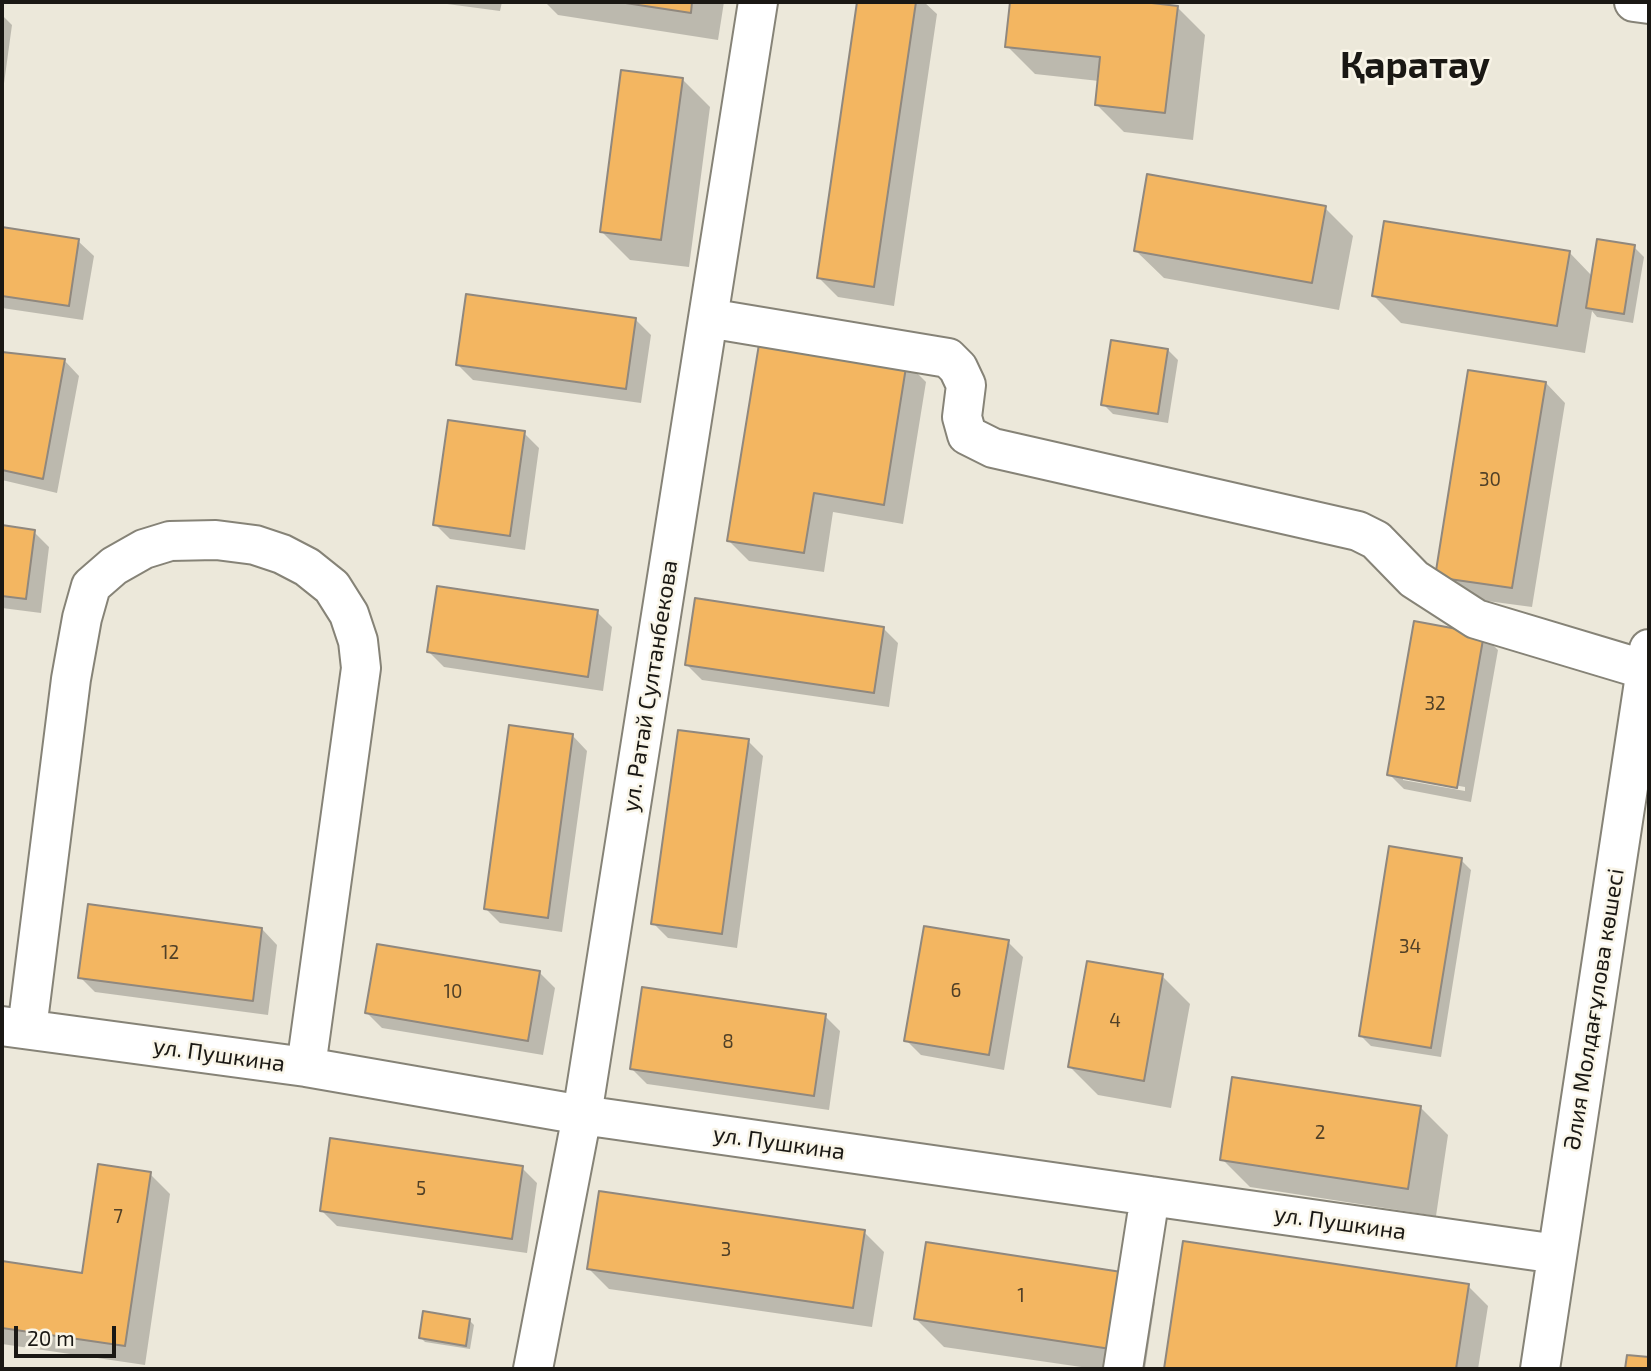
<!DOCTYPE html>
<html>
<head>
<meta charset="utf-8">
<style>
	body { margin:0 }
	#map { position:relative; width:1651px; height:1371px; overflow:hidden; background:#ece8da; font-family:"Exo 2",sans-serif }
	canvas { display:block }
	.frame { position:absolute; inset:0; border:4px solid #1a1814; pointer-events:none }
	.scale { position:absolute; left:14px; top:1326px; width:102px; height:32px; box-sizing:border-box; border:4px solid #1a1814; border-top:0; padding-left:9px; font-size:21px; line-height:24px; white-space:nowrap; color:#1a1814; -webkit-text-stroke:5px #f9f5e8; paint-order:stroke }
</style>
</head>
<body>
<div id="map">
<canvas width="1651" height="1371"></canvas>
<div class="frame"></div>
<div class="scale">20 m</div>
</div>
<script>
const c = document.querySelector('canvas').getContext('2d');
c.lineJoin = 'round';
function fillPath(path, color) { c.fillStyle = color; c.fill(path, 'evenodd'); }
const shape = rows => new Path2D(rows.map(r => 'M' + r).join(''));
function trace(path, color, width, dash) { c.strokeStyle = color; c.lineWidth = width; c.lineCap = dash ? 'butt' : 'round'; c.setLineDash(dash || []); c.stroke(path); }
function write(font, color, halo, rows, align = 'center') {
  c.font = font + ' "Exo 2",sans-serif'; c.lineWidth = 5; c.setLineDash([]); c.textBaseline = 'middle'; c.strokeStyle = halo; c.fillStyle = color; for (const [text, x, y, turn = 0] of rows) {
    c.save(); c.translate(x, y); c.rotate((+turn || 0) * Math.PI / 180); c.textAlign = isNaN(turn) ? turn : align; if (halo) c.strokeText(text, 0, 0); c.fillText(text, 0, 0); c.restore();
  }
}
fillPath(shape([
	[432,2,502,2,500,11],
	[545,2,724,2,718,40,558,15],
	[859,2,924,2,937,14,894,306,838,297,818,277],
	[1012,2,1128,2,1177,7,1205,35,1193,140,1124,132,1096,104,1099,81,1035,74,1007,46],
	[2,15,12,25,2,98],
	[682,79,710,107,689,267,630,260,602,232],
	[1325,208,1353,236,1339,310,1164,278,1136,251],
	[2,228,78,241,94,256,83,320,2,308],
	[1634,247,1644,257,1633,323,1597,317,1592,311,1585,353,1401,323,1373,295,1569,252,1592,276],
	[636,320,651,335,641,403,473,380,458,365],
	[1168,350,1178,360,1168,423,1113,414,1103,404],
	[2,353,64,360,79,376,57,493,2,480],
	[906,362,926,382,903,524,833,512,824,572,749,561,729,541],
	[1546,383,1565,403,1532,607,1457,597,1437,577],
	[524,433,539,448,525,550,450,539,435,524],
	[2,527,34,532,49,547,41,613,2,608],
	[597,612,612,627,603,691,444,667,429,652],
	[883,628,898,643,889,707,702,680,687,665],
	[1483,635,1498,650,1471,802,1404,789,1389,774],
	[1403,776,1465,787,1465,791,1403,780],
	[572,735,587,751,562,932,500,923,485,908],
	[748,741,763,756,737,948,668,938,653,923],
	[1461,860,1471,870,1441,1057,1371,1046,1361,1036],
	[262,929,277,945,268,1015,95,992,80,977],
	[1008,942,1023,957,1004,1070,921,1055,906,1040],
	[540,973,555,988,543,1055,382,1028,367,1013],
	[1162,976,1190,1004,1171,1108,1098,1095,1070,1067],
	[825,1016,840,1031,829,1110,647,1084,632,1069],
	[1420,1107,1448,1135,1436,1216,1250,1187,1222,1159],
	[522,1168,537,1183,527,1253,337,1226,322,1211],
	[150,1174,170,1194,145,1365,2,1344,2,1263,84,1275],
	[864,1232,884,1252,872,1327,609,1289,589,1269],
	[1185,1243,1468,1286,1488,1306,1478,1369,1165,1369],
	[1127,1274,1155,1302,1145,1369,1095,1369,944,1347,916,1319],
	[469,1320,474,1325,470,1349,425,1342,421,1338]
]), '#0003');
const building = shape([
	[619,2,692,2,691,13,619,2],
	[857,2,916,2,874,287,817,278,857,2],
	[1010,2,1143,2,1178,6,1165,113,1095,105,1100,57,1005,47,1010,2],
	[621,70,683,78,661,240,600,232,621,70],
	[1147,174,1326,206,1312,283,1134,251,1147,174],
	[1384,221,1570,251,1557,326,1372,296,1384,221],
	[2,227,79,239,69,306,2,296,2,227],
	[1597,239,1635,245,1624,314,1586,308,1597,239],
	[466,294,636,318,626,389,456,365,466,294],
	[760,338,907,361,884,505,814,493,804,553,727,541,760,338],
	[1111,340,1168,349,1158,414,1101,405,1111,340],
	[2,352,65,359,43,479,2,470,2,352],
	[1468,370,1546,382,1512,588,1435,577,1468,370],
	[448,420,525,431,510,536,433,525,448,420],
	[2,525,35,530,26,599,2,596,2,525],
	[437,586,598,610,588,677,427,652,437,586],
	[695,598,884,627,874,693,685,665,695,598],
	[1414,621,1484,634,1457,788,1387,775,1414,621],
	[509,725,573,734,548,918,484,909,509,725],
	[678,730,749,739,722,934,651,924,678,730],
	[1389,846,1462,858,1431,1048,1359,1036,1389,846],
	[88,904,262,928,253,1001,78,978,88,904],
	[924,926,1009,940,989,1055,904,1041,924,926],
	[377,944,540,971,528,1041,365,1013,377,944],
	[1087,961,1163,974,1144,1081,1068,1067,1087,961],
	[642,987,826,1014,814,1096,630,1069,642,987],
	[1232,1077,1421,1106,1408,1189,1220,1160,1232,1077],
	[330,1138,523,1166,512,1239,320,1211,330,1138],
	[98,1164,151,1172,125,1346,2,1328,2,1261,82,1273,98,1164],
	[599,1191,865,1230,853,1308,587,1269,599,1191],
	[1183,1241,1469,1284,1456,1369,1164,1369,1183,1241],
	[926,1242,1128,1273,1117,1350,914,1319,926,1242],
	[423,1311,470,1319,466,1346,419,1338,423,1311],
	[1627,1355,1649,1357,1649,1369,1625,1369,1627,1355]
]);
fillPath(building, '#f3b661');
trace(building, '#90887e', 2);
const minor = shape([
	[1634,2,1649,4],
	[708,318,948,358,958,368,966,385,962,417,967,435,993,448,1358,531,1376,540,1414,579,1476,619,1646,670],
	[2,1026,306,1067,582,1115,1557,1254],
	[27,1029,71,679,82,618,91,586,114,566,144,549,170,541,216,540,255,545,282,554,307,567,332,587,349,614,358,641,361,668,306,1067],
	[533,1369,582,1115,758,2],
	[1123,1369,1150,1196],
	[1540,1369,1649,649]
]);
trace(minor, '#868377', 42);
trace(minor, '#fff', 38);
write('19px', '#504027', null, [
	["30",1490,480],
	["32",1435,704],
	["34",1410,947],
	["12",170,953],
	["6",956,991],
	["10",453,992],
	["4",1115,1021],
	["8",728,1042],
	["2",1320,1133],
	["5",421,1189],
	["7",118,1217],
	["3",726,1250],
	["1",1021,1296]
]);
write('23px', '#1a1814', '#f9f5e8', [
	["ул. Ратай Султанбекова",650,686,-81],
	["Әлия Молдағұлова көшесі",1594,1009,-81],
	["ул. Пушкина",219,1055,8],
	["ул. Пушкина",779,1143,8],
	["ул. Пушкина",1340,1223,8]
]);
write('bold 37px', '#1a1814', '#f9f5e8', [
	["Қаратау",1415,66]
]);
</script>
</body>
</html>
